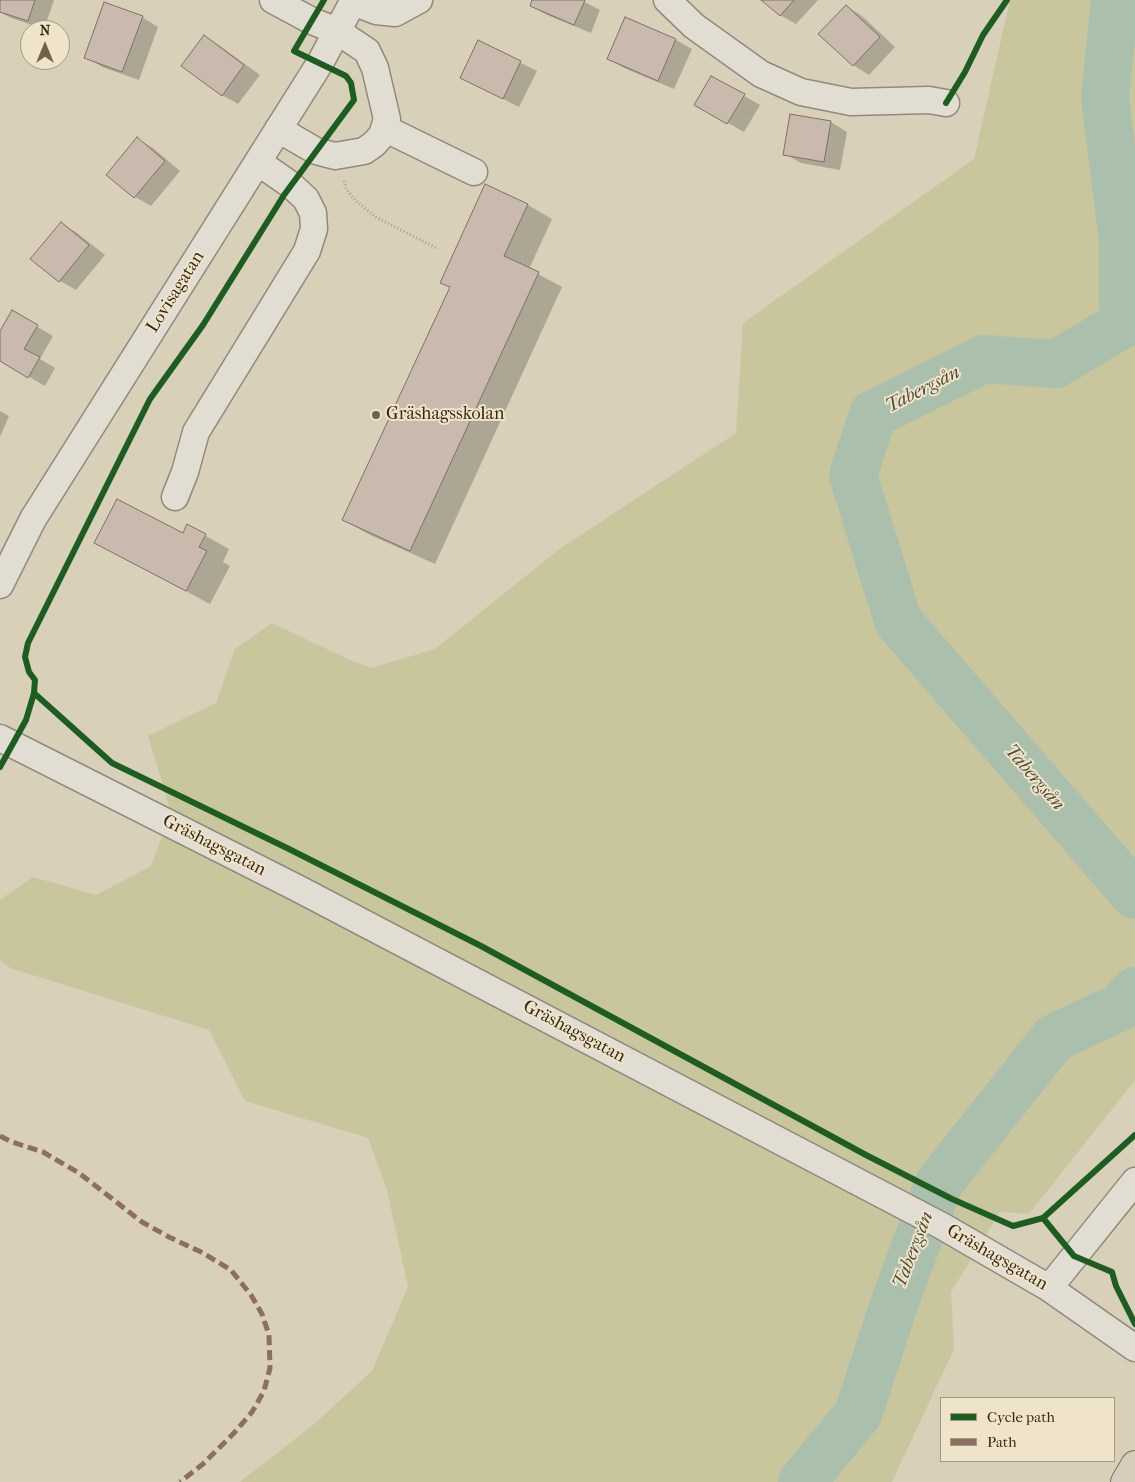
<!DOCTYPE html>
<html>
<head>
<meta charset="utf-8">
<style>
	body { margin:0 }
	#map { position:relative; width:1135px; height:1482px; overflow:hidden; background:#d9d0ba; font-family:"IM FELL French Canon",serif }
	canvas { display:block }
	.legend { position:absolute; left:940px; top:1397px; width:175px; height:65px; box-sizing:border-box; background:#efe4ca; border:1px solid #a59882; margin:0; padding:6px 9px; list-style:none; font-size:15px; color:#362615 }
	.legend li { display:flex; align-items:center; gap:10px; height:25px }
	.legend b { width:25px; border:1px solid #a59882 }
	.north { position:absolute; left:20px; top:20px; width:50px; height:50px; box-sizing:border-box; background:#efe4ca; border:1px solid #a59882; border-radius:50%; rotate:0deg; font-size:14px; font-weight:700; line-height:20px; text-align:center; color:#362615 }
	.north::after { content:''; display:block; margin:auto; width:18px; height:22px; background:#6f624f; clip-path:polygon(50% 0,100% 100%,50% 72%,0 100%) }
</style>
</head>
<body>
<div id="map">
<canvas width="1135" height="1482"></canvas>
<ul class="legend">
<li><b style="height:6px;background:#1b5e20"></b>Cycle path</li>
<li><b style="height:6px;background:#8d6e63"></b>Path</li>
</ul>
<div class="north">N</div>
</div>
<script>
const c = document.querySelector('canvas').getContext('2d');
c.lineJoin = 'round';
function fillPath(path, color) { c.fillStyle = color; c.fill(path, 'evenodd'); }
const shape = rows => new Path2D(rows.map(r => 'M' + r).join(''));
function trace(path, color, width, dash) { c.strokeStyle = color; c.lineWidth = width; c.lineCap = dash ? 'butt' : 'round'; c.setLineDash(dash || []); c.stroke(path); }
function write(font, color, halo, rows, align = 'center') {
  c.font = font + ' "IM FELL French Canon",serif'; c.lineWidth = 4; c.setLineDash([]); c.textBaseline = 'middle'; c.strokeStyle = halo; c.fillStyle = color; for (const [text, x, y, turn = 0] of rows) {
    c.save(); c.translate(x, y); c.rotate((+turn || 0) * Math.PI / 180); c.textAlign = isNaN(turn) ? turn : align; if (halo) c.strokeText(text, 0, 0); c.fillText(text, 0, 0); c.restore();
  }
}
fillPath(shape([
	[1010,0,1135,0,1135,1080,1029,1214,1000,1212,951,1292,954,1349,892,1482,240,1482,313,1425,372,1371,408,1287,387,1190,368,1138,245,1101,209,1030,10,968,0,960,0,900,33,877,96,895,151,866,171,812,148,736,216,703,235,649,272,623,350,660,371,668,435,649,558,550,736,433,743,323,974,159]
]), '#c9c59d');
fillPath(shape([
	[0,0,54,0,44,29,11,18,0,12],
	[534,0,581,0,600,10,591,33,547,15,531,6],
	[763,0,818,0,796,24,780,15],
	[846,6,862,16,895,47,869,75,853,65],
	[142,17,158,27,139,80,102,67,86,57],
	[626,18,676,40,692,49,674,89,624,68,608,58],
	[204,37,220,46,260,75,238,104,222,95],
	[479,42,537,71,519,107,462,78],
	[711,77,760,105,744,132,696,105],
	[831,122,847,132,840,170,801,163,785,154],
	[137,139,153,148,180,171,151,206,135,197,108,175],
	[486,186,528,205,552,219,529,269,562,287,435,564,368,534,344,520,451,288,442,282],
	[61,223,77,233,105,255,76,290,60,281,32,259],
	[12,312,53,336,40,359,55,368,45,386,0,360,0,333],
	[0,411,9,416,0,437],
	[188,526,229,549,223,562,230,566,210,604,96,543,183,535]
]), '#0003');
trace(shape([
	[1115,0,1105,98,1123,240,1123,324,1056,364,984,359,873,414,853,475,898,621,1135,895],
	[802,1482,858,1414,894,1304,939,1183,1054,1038,1120,1007,1135,991]
]), '#abc0ac', 48);
const building = shape([
	[0,0,35,0,28,21,0,12,0,0],
	[532,0,585,0,574,25,530,6,532,0],
	[761,0,794,0,780,16,761,0],
	[104,2,143,16,122,72,84,58,104,2],
	[846,5,880,37,853,66,818,34,846,5],
	[625,17,676,39,658,81,607,59,625,17],
	[204,35,244,65,222,96,181,66,204,35],
	[478,40,521,61,503,99,460,78,478,40],
	[711,76,745,94,727,124,694,105,711,76],
	[790,114,831,121,824,162,783,155,790,114],
	[137,137,165,161,134,198,106,175,137,137],
	[485,184,528,204,504,256,539,272,410,551,342,520,450,287,440,283,485,184],
	[61,222,89,245,59,282,30,259,61,222],
	[12,310,38,325,24,349,40,357,28,378,0,361,0,331,12,310],
	[117,499,183,533,187,524,206,534,199,547,207,551,186,591,94,543,117,499]
]);
fillPath(building, '#cabaad');
trace(building, '#797265', 1);
const minor = shape([
	[273,0,312,21,337,31,367,51,375,68,387,119,382,135,374,144,364,151,341,155,335,156,316,151,278,129],
	[667,0,694,26,761,74,801,92,851,102,929,100,946,103],
	[353,2,376,11,395,13,419,0],
	[384,128,474,172],
	[175,497,185,472,196,432,307,251,314,229,313,213,306,199,291,185,258,162],
	[0,585,33,519,320,63,354,0],
	[0,738,297,888,942,1226,1049,1288,1135,1348],
	[1049,1288,1135,1181]
]);
const highway = shape([
	[1125,1482,1135,1465]
]);
trace(minor, '#908a7b', 29);
trace(highway, '#797265', 30);
trace(shape([
	[344,181,346,189,356,201,376,217,438,249]
]), '#a39e94', 3, [1, 2.5]);
trace(minor, '#e2ddd2', 26);
trace(highway, '#d6cdbd', 28);
trace(shape([
	[0,1136,12,1142,43,1152,79,1173,142,1222,169,1237,203,1253,231,1270,251,1295,262,1314,269,1335,270,1368,264,1391,252,1412,234,1433,203,1464,180,1482]
]), '#8d6e63', 5, [10, 5]);
trace(shape([
	[946,103,965,72,983,35,1007,0],
	[34,693,112,763,289,849,481,946,866,1155,952,1199,1013,1226,1043,1218,1135,1135],
	[0,767,26,720,34,693,35,680,29,672,25,657,28,643,150,399,203,325,284,195,354,100,351,83,346,76,294,51,324,0],
	[1043,1218,1074,1256,1112,1272,1116,1286,1135,1324]
]), '#1b5e20', 6);
for (const [x, y, r, color] of [
	[376,415,5,"#6f624f"]
]) { const dot = new Path2D(); dot.arc(x, y, r, 0, 2 * Math.PI); c.fillStyle = color; c.fill(dot); trace(dot, '#efe4ca', 2); }
write('18px', '#362615', '#efe4ca', [
	["Lovisagatan",176,292,-58],
	["Gräshagsgatan",214,846,27],
	["Gräshagsgatan",574,1032,28],
	["Gräshagsgatan",997,1258,30]
]);
write('18px', '#362615', '#efe4ca', [
	["Gräshagsskolan",386,415]
], 'left');
write('italic 19px', '#4e4b39', '#efe4ca', [
	["Tabergsån",923,390,-27],
	["Tabergsån",1034,778,49],
	["Tabergsån",914,1250,-69]
]);
</script>
</body>
</html>
